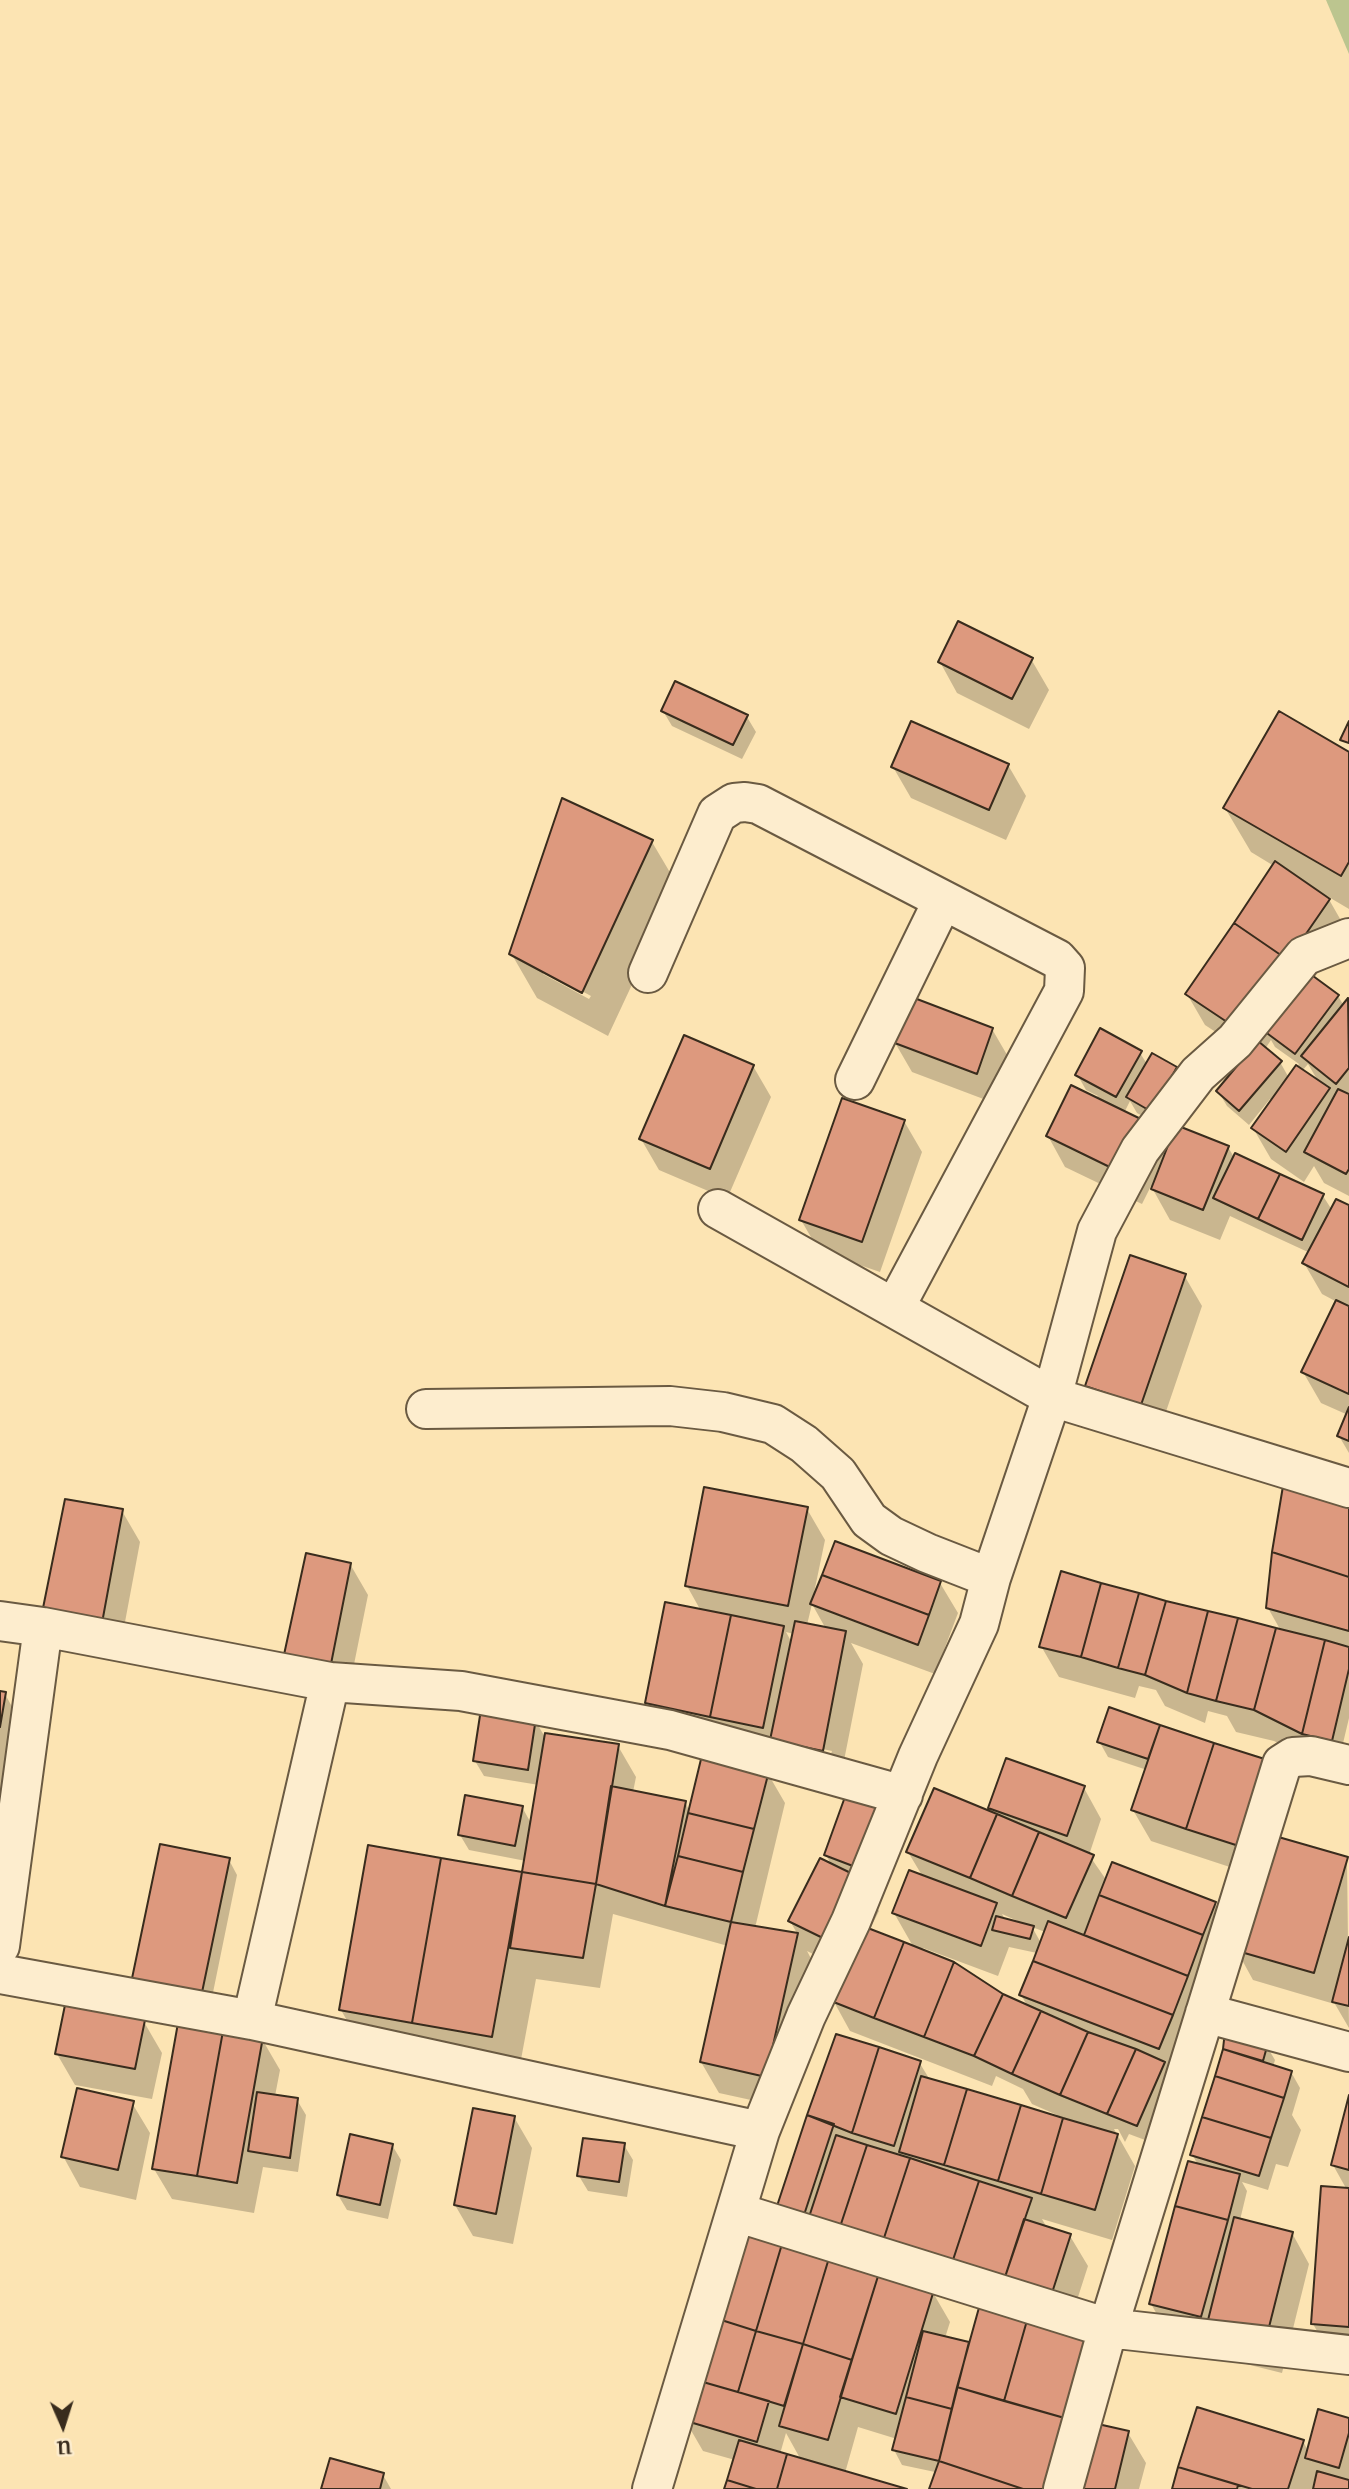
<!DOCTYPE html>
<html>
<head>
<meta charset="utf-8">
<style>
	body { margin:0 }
	#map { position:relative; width:1349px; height:2489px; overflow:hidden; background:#fce4b3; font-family:"IM FELL French Canon",serif }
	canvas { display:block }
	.north { position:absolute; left:28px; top:2391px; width:70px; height:70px; -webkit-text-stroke:5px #fdedce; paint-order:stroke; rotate:177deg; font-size:19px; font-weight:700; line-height:28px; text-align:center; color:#392c1d }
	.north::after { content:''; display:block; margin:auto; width:24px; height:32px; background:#392c1d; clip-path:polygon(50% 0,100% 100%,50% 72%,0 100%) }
</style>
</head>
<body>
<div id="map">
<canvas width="1349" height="2489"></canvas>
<div class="north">U</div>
</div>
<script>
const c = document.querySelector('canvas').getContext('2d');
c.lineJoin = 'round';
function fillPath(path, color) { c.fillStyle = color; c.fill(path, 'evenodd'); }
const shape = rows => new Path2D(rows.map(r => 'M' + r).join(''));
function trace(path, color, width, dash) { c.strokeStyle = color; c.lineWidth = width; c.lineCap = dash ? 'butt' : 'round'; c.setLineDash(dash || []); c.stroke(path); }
fillPath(shape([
	[1326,0,1349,0,1349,54]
]), '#bcc58f');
fillPath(shape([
	[1031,659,1049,690,1029,729,957,693,940,662],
	[663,711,747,717,756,732,742,759,672,726],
	[1349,754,1349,909,1327,896,1347,931,1314,978,1338,996,1344,1006,1349,1001,1349,1196,1324,1183,1314,1166,1304,1182,1271,1159,1253,1128,1272,1101,1270,1099,1249,1125,1227,1106,1218,1091,1249,1054,1205,1025,1187,994,1274,866,1251,852,1225,808],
	[1271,1040,1275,1047,1299,1064,1289,1078,1280,1062,1265,1049],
	[1308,1064,1318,1081,1302,1071],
	[1008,765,1026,796,1006,840,911,798,893,767],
	[563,801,652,842,678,886,608,1036,537,998,511,953],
	[543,970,591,996,589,999,543,974],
	[992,1029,1010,1060,994,1103,912,1072,894,1041],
	[1140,1053,1147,1064,1153,1055,1176,1069,1185,1084,1161,1126,1137,1113,1130,1101,1124,1113,1148,1124,1166,1155,1228,1147,1235,1159,1323,1196,1332,1210,1349,1207,1349,1453,1339,1436,1348,1415,1321,1403,1303,1372,1337,1302,1322,1294,1304,1263,1310,1253,1230,1216,1220,1240,1170,1220,1151,1186,1142,1204,1065,1167,1048,1136,1098,1096,1086,1090,1077,1074],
	[753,1066,771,1097,727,1199,659,1170,641,1139],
	[904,1121,922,1152,880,1272,819,1251,801,1220],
	[1184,1275,1202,1306,1158,1435,1105,1416,1087,1385],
	[1349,1508,1349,1718,1340,1756,1320,1764,1274,1741,1236,1732,1227,1716,1208,1711,1205,1723,1165,1706,1156,1690,1139,1686,1135,1698,1059,1677,1041,1646,1139,1595,1281,1631,1268,1608],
	[807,1509,825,1540,814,1593,940,1583,958,1613,935,1674,851,1643,863,1664,840,1781,665,1734,647,1703,701,1611,687,1586],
	[812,1604,826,1629,807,1625],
	[786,1632,794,1634,792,1643],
	[793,1743,832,1751,831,1754,793,1746],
	[122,1511,140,1542,119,1654,62,1643],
	[350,1564,368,1595,346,1704,302,1695],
	[0,1693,5,1694,22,1725,0,1803],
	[535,1720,546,1739,618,1746,636,1777,633,1792,685,1802,690,1812,767,1772,785,1803,755,1928,798,1935,790,1921,832,1866,826,1855,847,1796,862,1881,879,1911,869,1931,914,1948,894,1913,923,1877,908,1852,995,1815,990,1808,1084,1788,1101,1819,1089,1855,1107,1881,1215,1904,1233,1934,1145,2140,1129,2134,1125,2142,1118,2129,1114,2129,1135,2166,1112,2240,1042,2219,1047,2228,1070,2236,1088,2266,1069,2325,788,2221,809,2116,919,2062,930,2080,1056,2117,1057,2115,1032,2104,1023,2089,996,2076,992,2086,850,2031,833,2000,845,1970,807,1951,815,1966,783,2107,719,2093,701,2062,728,1946,613,1914,600,1988,536,1979,517,2081,366,2054,341,2010,521,1874,523,1878,526,1861,469,1850,460,1835,522,1807,532,1825,539,1785,484,1776,475,1761],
	[1002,1914,1022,1923,1021,1925,1006,1921],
	[1032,1927,1045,1932,1041,1943],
	[1009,1947,1037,1953,1021,1995,1028,2007,921,1951,923,1948,998,1976],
	[1159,1726,1269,1763,1273,1837,1347,1858,1349,2028,1332,1999,1331,2003,1253,1980,1236,1949,1257,1876,1151,1841,1133,1810,1147,1770,1108,1757,1099,1741],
	[229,1860,237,1875,208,2017,141,2003],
	[144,2022,162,2053,152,2099,75,2085,57,2054],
	[1227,2033,1266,2045,1275,2060,1273,2067,1291,2072,1300,2088,1292,2115,1301,2130,1288,2167,1276,2164,1268,2190,1242,2182,1247,2191,1240,2220,1292,2233,1309,2264,1282,2373,1226,2359,1169,2335,1151,2304,1198,2165,1192,2154],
	[262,2039,280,2070,275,2096,297,2100,306,2115,298,2172,263,2167,254,2213,172,2199,154,2169],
	[1349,2102,1349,2356,1331,2355,1313,2324,1347,2190,1333,2165],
	[132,2103,150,2133,136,2200,80,2187,63,2156],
	[514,2117,532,2148,513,2244,473,2236,455,2205],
	[392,2145,401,2160,388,2219,347,2210,338,2195],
	[624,2145,633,2160,627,2197,588,2191,579,2176],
	[742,2234,932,2291,950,2322,945,2338,970,2344,1092,2424,1128,2433,1146,2463,1139,2489,930,2489,935,2472,902,2465,894,2450,897,2439,858,2427,845,2473,901,2489,726,2489,735,2460,703,2451,685,2420],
	[786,2433,801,2460,780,2454],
	[1349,2420,1349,2489,1174,2489,1180,2467,1303,2441,1308,2451],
	[383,2475,391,2489,323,2489]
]), '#0003');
const building = shape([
	[958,621,1033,658,1012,699,938,662,958,621],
	[675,681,748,715,733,745,661,711,675,681],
	[1279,711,1349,752,1349,862,1341,876,1223,808,1279,711],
	[911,721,1009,764,989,810,891,767,911,721],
	[1349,721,1349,743,1340,740,1349,721],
	[562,798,653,840,582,993,509,954,562,798],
	[1275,861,1330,899,1288,960,1234,923,1275,861],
	[1234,923,1288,960,1239,1030,1185,994,1234,923],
	[1309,973,1339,995,1295,1054,1264,1031,1309,973],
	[909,996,993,1028,977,1074,892,1042,909,996],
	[1348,998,1349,1068,1336,1084,1301,1056,1348,998],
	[1100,1028,1142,1051,1116,1097,1075,1075,1100,1028],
	[684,1035,754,1065,710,1169,639,1139,684,1035],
	[1258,1041,1282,1061,1239,1111,1216,1091,1258,1041],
	[1152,1053,1177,1067,1152,1112,1126,1097,1152,1053],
	[1296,1065,1330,1088,1286,1152,1251,1128,1296,1065],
	[1071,1085,1149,1123,1124,1174,1046,1136,1071,1085],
	[1338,1089,1349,1094,1349,1169,1346,1174,1304,1152,1338,1089],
	[842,1098,905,1120,862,1242,799,1220,842,1098],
	[1176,1125,1229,1146,1203,1210,1151,1189,1176,1125],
	[1235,1153,1280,1174,1258,1219,1213,1198,1235,1153],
	[1280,1174,1324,1194,1302,1240,1258,1219,1280,1174],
	[1336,1199,1349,1205,1349,1287,1302,1263,1336,1199],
	[1130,1255,1186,1274,1141,1405,1085,1386,1130,1255],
	[1336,1300,1349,1306,1349,1394,1301,1372,1336,1300],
	[1349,1407,1349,1441,1337,1436,1349,1407],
	[1283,1486,1349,1507,1349,1577,1272,1552,1283,1486],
	[704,1487,808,1507,788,1606,685,1586,704,1487],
	[65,1499,123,1509,102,1623,42,1613,65,1499],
	[835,1541,941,1581,929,1615,822,1575,835,1541],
	[1272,1552,1349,1577,1349,1631,1266,1608,1272,1552],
	[306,1553,351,1563,329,1674,282,1664,306,1553],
	[1061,1571,1101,1583,1081,1657,1039,1647,1061,1571],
	[822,1575,929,1615,918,1645,810,1604,822,1575],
	[1101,1583,1139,1593,1118,1668,1081,1657,1101,1583],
	[1139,1593,1166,1601,1145,1675,1118,1668,1139,1593],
	[1166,1601,1208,1611,1187,1693,1145,1675,1166,1601],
	[665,1602,731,1615,710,1717,645,1703,665,1602],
	[1208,1611,1238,1618,1216,1701,1187,1693,1208,1611],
	[731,1615,784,1626,763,1728,710,1717,731,1615],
	[1238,1618,1276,1628,1254,1710,1216,1701,1238,1618],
	[795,1621,846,1631,823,1751,770,1740,795,1621],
	[1276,1628,1325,1640,1302,1734,1254,1710,1276,1628],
	[1325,1640,1349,1647,1349,1669,1332,1741,1302,1734,1325,1640],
	[0,1691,6,1692,0,1727,0,1691],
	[1109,1707,1160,1725,1148,1759,1097,1742,1109,1707],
	[481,1709,536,1718,528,1770,473,1761,481,1709],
	[1160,1725,1214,1743,1186,1829,1131,1810,1160,1725],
	[545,1733,619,1744,596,1884,522,1872,545,1733],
	[1214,1743,1271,1761,1242,1847,1186,1829,1214,1743],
	[702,1755,769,1771,754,1829,688,1813,702,1755],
	[1006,1758,1085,1786,1067,1836,988,1808,1006,1758],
	[611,1786,686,1801,665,1906,596,1884,611,1786],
	[934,1788,997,1814,970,1878,906,1852,934,1788],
	[846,1794,889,1809,866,1871,824,1855,846,1794],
	[465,1795,523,1806,515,1846,458,1835,465,1795],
	[688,1813,754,1829,743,1872,678,1856,688,1813],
	[997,1814,1039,1832,1012,1896,970,1878,997,1814],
	[1039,1832,1094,1855,1066,1918,1012,1896,1039,1832],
	[1268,1834,1348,1857,1314,1973,1234,1950,1268,1834],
	[160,1844,230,1858,200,2002,130,1988,160,1844],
	[368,1845,441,1858,412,2023,339,2010,368,1845],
	[678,1856,743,1872,731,1922,665,1906,678,1856],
	[441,1858,522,1872,492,2037,412,2023,441,1858],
	[820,1858,863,1879,831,1942,788,1921,820,1858],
	[1112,1862,1216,1902,1203,1935,1099,1895,1112,1862],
	[909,1870,997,1903,981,1946,892,1913,909,1870],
	[522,1872,596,1884,583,1958,510,1948,522,1872],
	[1099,1895,1203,1935,1188,1976,1084,1935,1099,1895],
	[996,1916,1034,1926,1030,1939,992,1930,996,1916],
	[1048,1921,1188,1976,1173,2015,1033,1961,1048,1921],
	[731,1922,798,1933,766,2077,700,2062,731,1922],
	[860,1925,904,1942,874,2018,831,2001,860,1925],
	[1349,1937,1349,2006,1332,2002,1349,1937],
	[904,1942,954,1962,924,2037,874,2018,904,1942],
	[1033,1961,1173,2015,1159,2049,1019,1995,1033,1961],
	[954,1962,1003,1994,974,2056,924,2037,954,1962],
	[1003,1994,1041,2011,1012,2074,974,2056,1003,1994],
	[65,2005,145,2020,135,2069,55,2054,65,2005],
	[1041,2011,1088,2032,1060,2095,1012,2074,1041,2011],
	[178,2023,223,2031,197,2176,152,2169,178,2023],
	[223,2031,263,2037,237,2183,197,2176,223,2031],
	[1225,2031,1268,2043,1263,2061,1223,2049,1225,2031],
	[1088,2032,1136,2049,1107,2114,1060,2095,1088,2032],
	[836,2034,879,2047,852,2133,807,2115,836,2034],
	[879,2047,921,2061,894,2146,852,2133,879,2047],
	[1136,2049,1165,2062,1137,2126,1107,2114,1136,2049],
	[1223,2049,1292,2071,1284,2098,1215,2076,1223,2049],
	[921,2076,967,2089,944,2165,899,2152,921,2076],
	[1215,2076,1284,2098,1271,2138,1202,2117,1215,2076],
	[77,2088,134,2101,118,2170,61,2157,77,2088],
	[967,2089,1021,2105,998,2181,944,2165,967,2089],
	[257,2092,298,2098,290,2158,248,2151,257,2092],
	[1349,2095,1349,2170,1331,2165,1349,2095],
	[1021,2105,1063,2118,1041,2194,998,2181,1021,2105],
	[473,2108,515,2116,496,2214,454,2205,473,2108],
	[807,2115,834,2124,804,2215,777,2206,807,2115],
	[1202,2117,1271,2138,1259,2176,1190,2155,1202,2117],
	[1063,2118,1118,2134,1095,2210,1041,2194,1063,2118],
	[350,2134,393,2144,380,2205,337,2195,350,2134],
	[836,2135,867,2145,840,2227,809,2217,836,2135],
	[583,2138,625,2143,619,2182,577,2176,583,2138],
	[867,2145,910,2158,883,2241,840,2227,867,2145],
	[910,2158,979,2181,952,2263,883,2241,910,2158],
	[1188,2161,1240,2174,1228,2220,1175,2206,1188,2161],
	[979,2181,1032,2198,1004,2280,952,2263,979,2181],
	[1321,2186,1349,2188,1349,2327,1311,2324,1321,2186],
	[1175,2206,1228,2220,1201,2317,1149,2304,1175,2206],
	[1234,2217,1293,2232,1265,2343,1206,2328,1234,2217],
	[1024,2219,1071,2234,1051,2296,1004,2280,1024,2219],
	[741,2232,782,2244,756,2331,715,2318,741,2232],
	[782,2244,829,2258,803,2344,756,2331,782,2244],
	[829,2258,879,2273,852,2360,803,2344,829,2258],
	[879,2273,934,2290,896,2414,840,2397,879,2273],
	[980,2304,1028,2317,1004,2401,957,2387,980,2304],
	[1028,2317,1092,2336,1068,2419,1004,2401,1028,2317],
	[715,2318,756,2331,738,2392,696,2380,715,2318],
	[756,2331,803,2344,784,2406,738,2392,756,2331],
	[923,2331,969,2342,952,2409,906,2397,923,2331],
	[803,2344,852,2360,828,2440,779,2426,803,2344],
	[696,2380,769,2401,757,2442,683,2420,696,2380],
	[957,2387,1068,2419,1046,2489,1023,2489,939,2461,957,2387],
	[906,2397,952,2409,939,2461,892,2450,906,2397],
	[1197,2407,1304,2440,1288,2489,1252,2489,1178,2467,1197,2407],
	[1318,2409,1349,2418,1349,2433,1339,2468,1305,2458,1318,2409],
	[1089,2422,1129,2431,1115,2489,1072,2489,1089,2422],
	[739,2440,787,2454,777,2489,756,2489,727,2480,739,2440],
	[787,2454,907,2489,777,2489,787,2454],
	[330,2458,384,2473,380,2489,321,2489,330,2458],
	[939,2461,1023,2489,929,2489,939,2461],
	[1178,2467,1238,2485,1237,2489,1172,2489,1178,2467],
	[1317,2471,1349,2480,1349,2489,1313,2489,1317,2471],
	[727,2480,756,2489,724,2489,727,2480]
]);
fillPath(building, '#dd997e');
trace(building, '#392c1d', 2);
const minor = shape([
	[648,973,717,814,734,803,745,802,758,804,1057,959,1065,968,1064,991,895,1307],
	[855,1080,943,900],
	[718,1209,1052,1397,1349,1488],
	[426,1409,670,1406,723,1412,773,1424,804,1444,838,1474,869,1520,891,1536,927,1553,991,1578],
	[0,1621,43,1627,330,1682,461,1691,670,1730,903,1795],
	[0,1946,43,1627],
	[0,1974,252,2020,760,2131],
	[1205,2013,1349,2052],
	[252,2020,330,1682],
	[736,2212,1108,2328,1349,2355],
	[652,2489,760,2131,806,2016,851,1921,918,1756,979,1624,991,1578,1052,1397,1097,1231,1140,1150,1198,1074,1235,1041,1304,956,1349,938],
	[1063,2489,1108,2328,1282,1764,1293,1757,1311,1756,1349,1765]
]);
trace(minor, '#6a5a42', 42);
trace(minor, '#fdedce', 38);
</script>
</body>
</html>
